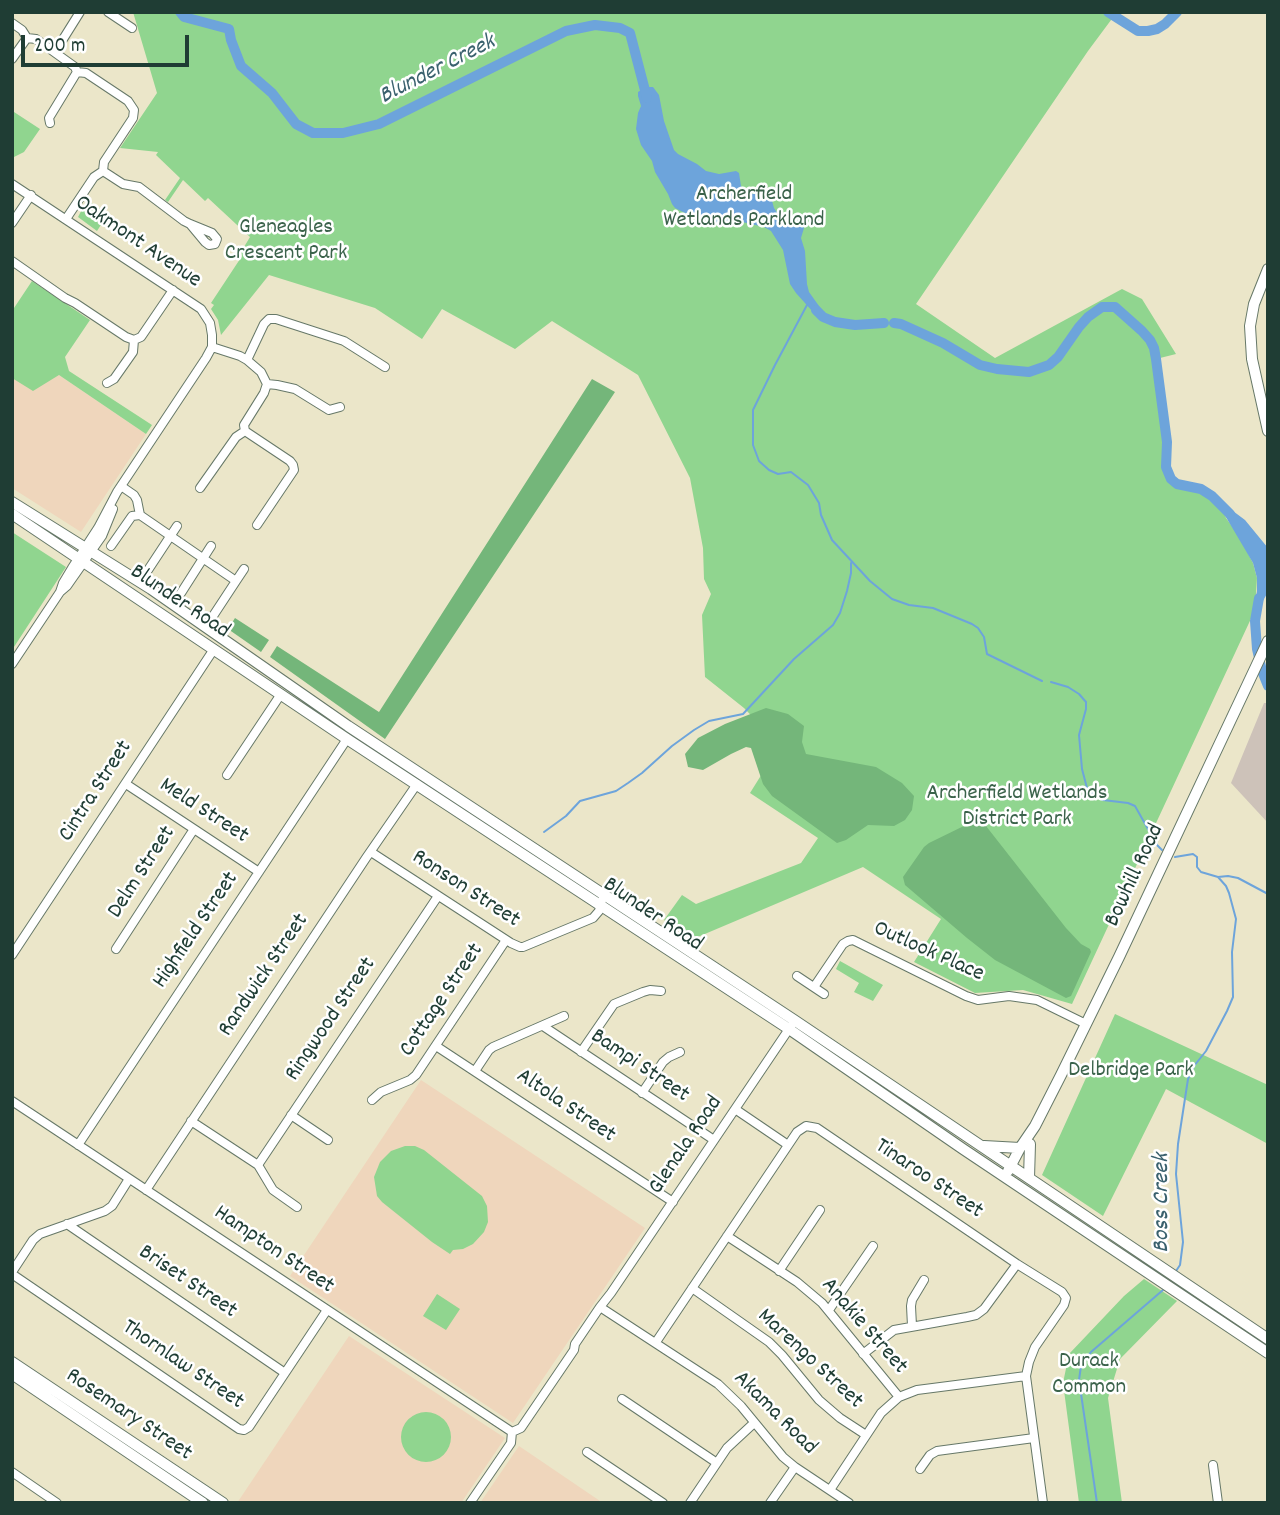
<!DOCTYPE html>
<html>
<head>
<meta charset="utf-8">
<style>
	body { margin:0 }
	#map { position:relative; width:1280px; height:1515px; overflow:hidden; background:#ebe6c9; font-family:Dekko,sans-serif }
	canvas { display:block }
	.frame { position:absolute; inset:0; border:14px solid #1f3d34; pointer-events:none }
	.scale { position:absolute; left:21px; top:35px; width:168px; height:32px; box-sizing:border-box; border:4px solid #1f3d34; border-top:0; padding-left:9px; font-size:21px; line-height:24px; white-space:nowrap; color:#1f3d34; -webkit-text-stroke:5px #fff; paint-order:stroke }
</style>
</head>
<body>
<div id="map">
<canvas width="1280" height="1515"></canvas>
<div class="frame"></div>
<div class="scale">200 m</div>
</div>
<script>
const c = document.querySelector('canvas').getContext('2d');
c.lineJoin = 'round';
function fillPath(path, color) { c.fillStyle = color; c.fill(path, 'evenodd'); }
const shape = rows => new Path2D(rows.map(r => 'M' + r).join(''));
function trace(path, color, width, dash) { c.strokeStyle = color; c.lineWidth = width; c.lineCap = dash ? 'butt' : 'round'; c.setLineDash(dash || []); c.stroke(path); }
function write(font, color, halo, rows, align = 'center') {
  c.font = font + ' Dekko,sans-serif'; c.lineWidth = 5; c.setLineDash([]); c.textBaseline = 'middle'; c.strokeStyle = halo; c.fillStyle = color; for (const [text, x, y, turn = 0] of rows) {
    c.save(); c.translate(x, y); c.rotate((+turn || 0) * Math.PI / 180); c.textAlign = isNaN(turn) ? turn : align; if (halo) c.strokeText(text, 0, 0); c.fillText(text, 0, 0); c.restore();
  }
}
fillPath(shape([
	[59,375,146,434,81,532,12,488,12,378],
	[421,1080,645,1228,513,1423,290,1276],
	[349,1336,505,1438,461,1503,237,1503],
	[519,1446,603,1503,480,1503]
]), '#efd6bc');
fillPath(shape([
	[1264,703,1268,703,1268,823,1231,783]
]), '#cdc2b9');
fillPath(shape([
	[133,12,1108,12,1114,16,1088,51,916,304,995,358,1122,289,1142,299,1176,354,1156,359,1167,442,1166,467,1171,479,1177,484,1201,489,1212,496,1221,505,1226,518,1239,536,1253,563,1257,578,1255,610,1072,1004,1023,990,975,993,914,962,941,919,863,867,693,939,664,920,682,895,696,904,801,863,818,838,750,793,780,745,744,708,705,677,702,615,711,594,704,579,703,548,690,478,638,375,552,321,515,349,442,309,422,339,375,308,269,275,221,335,218,320,211,309,214,305,211,303,242,256,241,252,250,237,208,198,205,201,183,180,168,202,165,200,180,178,156,155,158,152,120,148,157,93],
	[14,112,40,129,24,152,12,158,12,115],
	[87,200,108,214,97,231,78,217],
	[32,281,90,320,65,357,69,371,152,425,146,434,59,375,33,391,12,378,12,311],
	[12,532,66,567,12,650],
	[840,961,883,985,873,1001,854,992,859,983,836,969],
	[1115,1014,1268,1085,1268,1144,1166,1089,1103,1216,1042,1175],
	[405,1146,415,1146,424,1150,482,1196,487,1206,488,1222,484,1232,473,1244,463,1249,453,1250,450,1254,432,1242,382,1202,377,1196,374,1177,380,1162,391,1151],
	[1144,1279,1177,1301,1120,1359,1108,1398,1122,1503,1079,1503,1063,1383,1069,1354,1124,1296],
	[437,1294,460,1309,446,1330,423,1316],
	'401 1437a25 25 0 1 1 50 0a25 25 0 1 1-50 0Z'
]), '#90d58f');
fillPath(shape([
	[592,379,615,392,385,739,270,657,277,646,379,712],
	[235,618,269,640,261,652,228,629],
	[766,708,788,714,804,726,802,742,806,754,876,767,902,783,914,796,912,810,905,820,894,826,868,825,846,840,837,843,772,796,763,784,751,748,746,747,731,754,703,770,688,767,685,754,698,738,725,724],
	[972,822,986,826,1066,928,1081,944,1090,949,1091,952,1071,996,1066,998,995,960,967,938,905,885,903,877,924,847,929,843]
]), '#74b67a');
fillPath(shape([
	[646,87,653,87,659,95,664,121,674,150,678,154,697,164,706,171,719,174,736,171,739,173,741,186,745,190,751,194,763,192,771,197,774,208,780,217,790,220,794,219,801,223,804,228,801,238,805,251,807,284,809,292,824,313,823,318,813,312,796,293,790,284,783,250,771,231,764,227,738,221,732,223,729,226,722,226,713,221,687,214,675,208,672,204,668,194,655,172,652,161,641,145,636,129,638,113,641,106,638,96,638,92],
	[1221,502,1245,520,1268,548,1268,592,1260,606,1254,610,1257,591,1257,578,1253,563,1220,507]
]), '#6da4db');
trace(shape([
	[807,305,775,365,753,410,753,445,759,461,769,470,778,474,791,472,808,485,819,503,821,515,832,540,870,581,892,599,909,605,933,608,972,624,978,628,984,637,987,654,1042,681],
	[1051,682,1068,687,1079,694,1086,702,1086,709,1079,735,1082,769,1087,788,1095,796,1103,800,1128,803,1135,806,1157,845,1162,850],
	[544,832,566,816,580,801,616,791,628,783,642,773,672,746,694,730,709,721,743,714,794,659,833,625,840,613,847,591,851,573,851,563],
	[1175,857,1193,854,1197,857,1197,867,1201,872,1218,877,1228,876,1238,878,1268,894],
	[1176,1271,1180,1265,1183,1242,1176,1174,1178,1144,1188,1079,1194,1066,1206,1051,1227,1011,1233,997,1232,952,1236,919,1229,893,1226,886,1218,877],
	[1097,1503,1079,1380,1081,1366,1091,1352,1163,1290]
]), '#6da4db', 2);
trace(shape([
	[180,12,184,17,229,29,231,40,241,66,272,93,296,124,313,133,343,133,379,124,566,31,595,25,620,28,630,33,647,98],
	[1108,12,1138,31,1148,31,1157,29,1165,24,1177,12],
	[816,310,823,317,835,322,855,325,884,323],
	[894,323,901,324,943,343,980,365,997,369,1029,372,1049,365,1058,357,1079,327,1088,317,1102,307,1115,307,1142,331,1150,340,1154,348,1156,359,1167,442,1166,467,1171,479,1177,484,1201,489,1212,496,1230,514],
	[1259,598,1255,621,1257,649,1262,671,1268,686]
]), '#6da4db', 10);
const minor = shape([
	[108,12,132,28],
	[12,23,22,30,27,38,36,39,75,67,77,72,86,73,128,101,134,110,133,118,104,162,103,171,94,177,66,219],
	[55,52,80,12],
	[12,59,27,38],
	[50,123,49,118,77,72],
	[103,171,123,184,139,187,184,221,190,224,212,233,217,239,215,244,209,245,205,242,190,224],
	[12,184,201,309,210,323,212,335,212,347,206,358,117,492,98,528,72,568,63,583,60,592],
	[12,223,31,195],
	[12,261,65,298,75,303,126,337,134,340,141,337,173,290],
	[212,347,240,356,247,360,261,372,267,384,264,393,244,425,245,431,290,461,293,465,294,470,257,525],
	[247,360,264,324,269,319,276,319,344,341,385,367],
	[107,383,114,379,133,352,134,340],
	[267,384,277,385,295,389,329,410,340,407],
	[121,486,134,495,137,500,140,515,236,581,213,616],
	[200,488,236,437,245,431],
	[111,546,132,516,140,515],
	[148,570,177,526],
	[236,581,244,569],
	[181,593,211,546],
	[12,664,60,592,67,586,102,536,113,509],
	[227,775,281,694],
	[126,784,259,872],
	[371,852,511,943,520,947,523,947,593,918,599,911,602,900],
	[116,949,194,829],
	[12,955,214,649],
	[797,976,824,994],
	[814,987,843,944,848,941,853,940,966,996,978,1000,1009,996,1037,1000,1086,1024],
	[543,1026,714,1140],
	[436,1046,673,1202],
	[581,1052,614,1004,643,992,650,990,661,991],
	[475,1071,489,1050,493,1047,564,1016],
	[642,1093,663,1062,669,1057,680,1052],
	[372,1100,381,1092,410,1080,416,1075,506,940],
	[12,1101,512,1432],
	[735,1109,788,1145],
	[291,1115,328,1140],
	[191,1121,258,1165,273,1190,297,1207],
	[78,1145,347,739],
	[258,1165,438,896],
	[146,1190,366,858,417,784],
	[67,1224,285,1373],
	[727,1236,797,1282,822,1303,899,1397],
	[779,1271,820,1210],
	[12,1272,33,1240,40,1234,105,1211,112,1206,129,1179],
	[12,1274,239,1429,244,1430,249,1427,327,1310],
	[692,1288,769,1342,782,1355,819,1400,840,1418,866,1435],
	[600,1307,718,1384,741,1406,783,1457,795,1467,849,1503],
	[829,1310,873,1246],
	[912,1326,911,1306,912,1300,924,1280],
	[656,1342,797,1132,806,1126,817,1128,1017,1264,1062,1292,1066,1298,1064,1305,1035,1347,1029,1362,1026,1376,1043,1503],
	[863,1354,894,1330,967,1317,976,1315,984,1309,1017,1264],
	[622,1399,717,1463],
	[587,1452,663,1503],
	[1213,1465,1218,1503],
	[920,1469,930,1455,937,1451,1034,1438],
	[12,1472,57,1503],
	[830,1490,881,1413,899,1397,917,1390,1026,1376],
	[470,1503,511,1443,512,1432,521,1428,574,1350,575,1344,600,1307,611,1293,791,1026],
	[690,1503,727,1448,754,1423],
	[770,1503,795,1467]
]);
const major = shape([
	[1268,269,1254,304,1250,326,1252,359,1268,431],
	[12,502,151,589,348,726,794,1020,1268,1339],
	[12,514,347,739,789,1029,963,1149,1268,1353],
	[984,1146,1020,1148],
	[1008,1171,1020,1148,1035,1126,1061,1075,1119,957,1268,641],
	[1029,1178,1030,1144],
	[12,1362,223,1503],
	[12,1374,203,1503]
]);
trace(minor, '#667868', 10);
trace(major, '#667868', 12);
trace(minor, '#fff', 8);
trace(major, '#fff', 10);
write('23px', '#3b634b', '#fff', [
	["Archerfield",744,196],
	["Wetlands Parkland",744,222],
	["Gleneagles",286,229],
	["Crescent Park",286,255],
	["Archerfield Wetlands",1017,795],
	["District Park",1017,821],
	["Delbridge Park",1131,1072],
	["Durack",1089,1363],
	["Common",1089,1389]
]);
write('23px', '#1f3d34', '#fff', [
	["Oakmont Avenue",137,243,34],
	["Blunder Road",179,603,34],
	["Cintra Street",97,792,-57],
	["Meld Street",203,812,33],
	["Delm Street",143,873,-57],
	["Bowhill Road",1136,876,-65],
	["Ronson Street",465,890,33],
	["Blunder Road",652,916,34],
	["Highfield Street",197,931,-56],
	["Outlook Place",928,953,24],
	["Randwick Street",265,976,-56],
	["Cottage Street",443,1001,-56],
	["Ringwood Street",332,1020,-56],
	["Bampi Street",639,1067,34],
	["Altola Street",565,1107,34],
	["Glenala Road",687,1146,-56],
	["Tinaroo Street",928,1180,34],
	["Hampton Street",273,1251,34],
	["Briset Street",187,1283,34],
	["Anakie Street",863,1327,49],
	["Marengo Street",809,1360,43],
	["Thornlaw Street",182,1366,34],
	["Akama Road",774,1414,45],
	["Rosemary Street",128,1416,34]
]);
write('italic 24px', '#3a616e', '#fff', [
	["Blunder Creek",438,71,-27],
	["Boss Creek",1164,1203,-90]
]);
</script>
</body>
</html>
